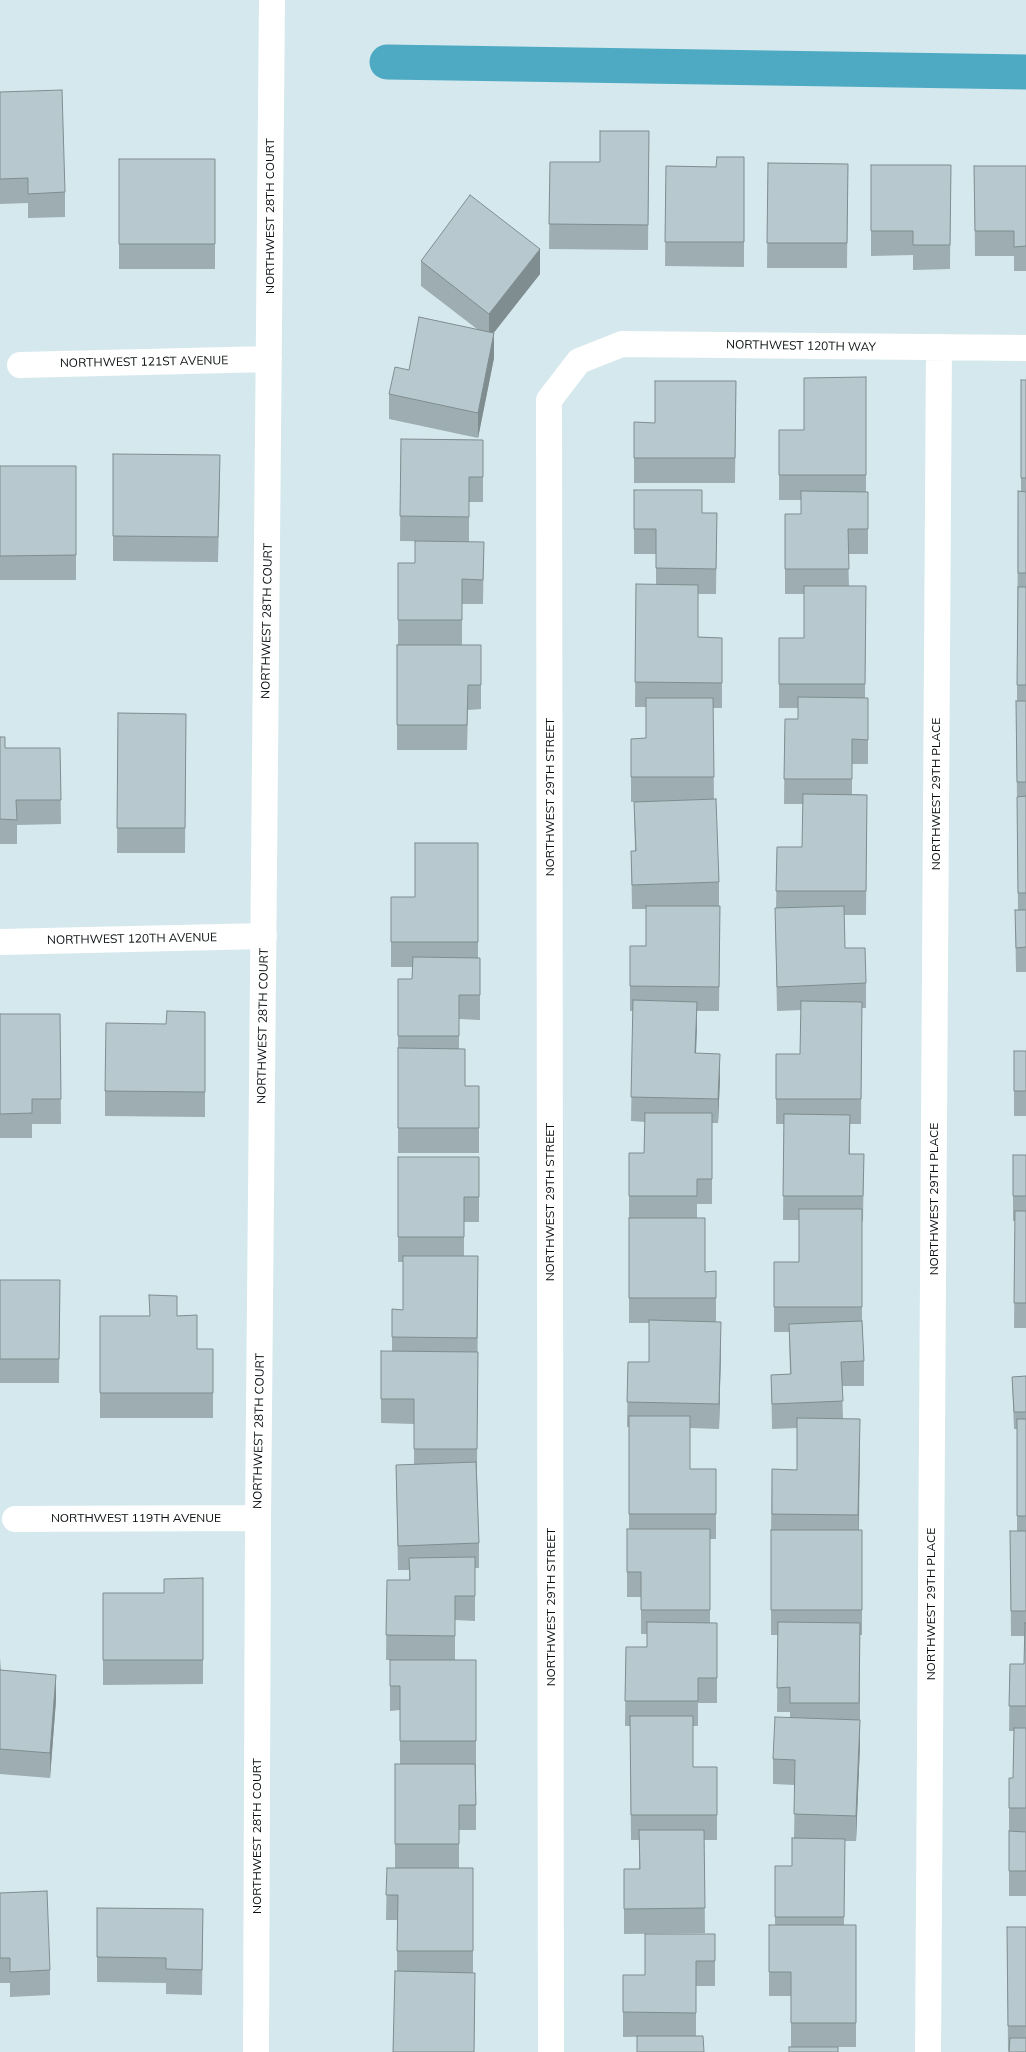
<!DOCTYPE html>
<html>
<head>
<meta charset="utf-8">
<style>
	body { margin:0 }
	canvas { display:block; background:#d5e8ed }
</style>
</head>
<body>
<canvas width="1026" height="2052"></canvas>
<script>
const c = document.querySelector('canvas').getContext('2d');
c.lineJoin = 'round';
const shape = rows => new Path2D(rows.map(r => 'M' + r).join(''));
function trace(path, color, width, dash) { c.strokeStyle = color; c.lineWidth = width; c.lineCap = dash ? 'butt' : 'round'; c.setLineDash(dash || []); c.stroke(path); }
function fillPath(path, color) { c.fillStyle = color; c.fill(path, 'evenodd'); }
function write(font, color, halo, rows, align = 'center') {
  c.font = font + ' Mulish,sans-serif'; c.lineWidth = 4; c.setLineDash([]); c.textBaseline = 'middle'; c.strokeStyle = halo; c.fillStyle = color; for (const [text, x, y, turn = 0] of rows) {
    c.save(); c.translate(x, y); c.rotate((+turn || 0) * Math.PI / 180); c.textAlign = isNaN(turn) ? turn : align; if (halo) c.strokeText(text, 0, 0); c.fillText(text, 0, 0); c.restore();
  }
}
trace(shape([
	[387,62,1026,72]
]), '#4eaac3', 35);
trace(shape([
	[20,365,269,359],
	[0,942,264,936],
	[15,1519,258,1518],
	[256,2052,258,1518,272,0],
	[551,2052,549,400,579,361,622,344,1026,348],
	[928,2052,939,347]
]), '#fff', 26);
fillPath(shape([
	[0,92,65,192,65,217,28,218,28,203,0,204],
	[649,131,648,250,549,249,550,162,600,162],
	[744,157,744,267,665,266,666,166,716,167],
	[119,159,215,159,215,269,119,269],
	[768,163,848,164,847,268,767,268],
	[871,165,951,165,950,269,913,270,913,255,871,256],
	[974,166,1026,166,1026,271,1014,271,1014,256,975,256],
	[421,261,540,274,493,333,494,358,478,438,389,419,389,394,409,370,477,329,421,286],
	[866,377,866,492,868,492,868,554,848,554,849,586,866,586,865,698,868,698,868,764,852,764,852,794,867,795,866,915,844,915,845,948,866,983,866,1008,862,1008,861,1124,850,1124,850,1154,864,1154,863,1221,862,1221,862,1321,864,1361,864,1386,842,1386,843,1419,860,1444,859,1530,862,1530,862,1635,860,1635,860,1745,856,1841,845,1841,844,1925,856,1925,856,2047,791,2047,791,1996,769,1996,769,1925,775,1925,775,1866,792,1866,794,1838,795,1785,773,1784,773,1759,790,1718,790,1712,777,1712,778,1635,771,1635,771,1530,772,1469,797,1470,797,1428,772,1429,771,1375,790,1374,789,1332,774,1332,774,1262,799,1262,799,1220,783,1220,784,1124,776,1124,776,1054,800,1054,801,1010,777,1011,775,908,776,908,777,847,802,847,803,804,784,804,785,719,798,719,798,708,779,708,779,638,804,638,804,594,785,594,785,514,801,514,801,500,779,500,779,430,804,430],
	[1021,380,1026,380,1026,972,1016,972,1015,910,1018,910,1016,701,1017,701,1018,491,1021,491],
	[736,381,735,483,634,483,634,422,655,423],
	[401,439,483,440,483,502,469,502,469,542,400,541],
	[113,454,220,480,218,562,113,561],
	[0,466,76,466,76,580,0,580],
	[634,490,702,513,717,513,716,594,698,594,698,637,722,638,722,708,713,708,714,799,719,882,719,906,720,906,719,1011,697,1011,696,1053,720,1079,718,1123,712,1123,712,1204,697,1204,697,1218,705,1272,716,1271,716,1322,721,1347,719,1429,690,1428,690,1469,716,1469,716,1539,710,1539,710,1623,717,1623,717,1703,698,1703,698,1726,693,1726,693,1767,717,1767,717,1840,704,1840,705,1933,624,1934,624,1869,639,1869,639,1840,631,1840,630,1726,625,1726,626,1647,647,1647,647,1634,641,1634,641,1597,627,1597,627,1529,629,1529,629,1427,627,1427,628,1362,649,1362,649,1323,629,1323,629,1153,644,1153,645,1122,631,1121,633,1011,630,1011,630,946,646,946,646,909,632,909,631,851,635,851,634,802,631,802,631,739,646,738,646,707,635,707,636,584,656,585,656,554,634,554],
	[484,542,483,604,462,604,462,645,398,645,398,563,415,563],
	[397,645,481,645,481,709,468,710,467,750,397,750],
	[118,713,186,714,185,853,117,853],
	[0,737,5,748,60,748,61,824,17,825,17,844,0,844],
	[478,843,478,958,480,958,480,1020,459,1019,459,1049,465,1086,479,1086,479,1153,398,1153,398,1036,412,979,413,967,391,967,391,897,415,897],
	[205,1012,205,1117,105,1116,105,1091,166,1024],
	[0,1014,60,1014,61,1124,32,1124,32,1138,0,1138],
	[1026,1051,1026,1116,1014,1116,1014,1091],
	[1013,1155,1026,1155,1026,1328,1014,1328,1015,1221,1013,1221],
	[398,1157,479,1157,479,1222,464,1222,464,1256,478,1256,477,1474,479,1543,479,1568,475,1568,475,1621,455,1620,455,1660,476,1660,476,1830,459,1830,459,1868,473,1868,473,1973,475,1997,474,2052,393,2052,397,1972,397,1920,386,1920,387,1868,395,1868,395,1764,400,1764,400,1710,390,1711,390,1660,386,1660,387,1580,409,1580,409,1570,398,1570,396,1465,414,1465,414,1424,381,1423,381,1399,392,1351,392,1309,403,1310,403,1262,398,1262],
	[0,1280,60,1280,59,1383,0,1383],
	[100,1316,177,1316,197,1349,213,1349,213,1418,100,1418],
	[1026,1376,1026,1896,1009,1896,1009,1778,1013,1778,1014,1731,1009,1731,1010,1664,1024,1664,1025,1636,1011,1636,1010,1531,1017,1531,1017,1429,1014,1429,1012,1377],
	[203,1578,203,1684,103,1685,103,1593,164,1593],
	[0,1658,1,1670,56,1700,50,1778,0,1774],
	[0,1893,50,1970,50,1995,10,1997,10,1983,0,1983],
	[97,1908,203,1909,202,1995,166,1994,166,1983,97,1982],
	[1007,1927,1026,1927,1026,2052,1008,2051],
	[715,1934,715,1986,696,1986,696,2036,623,2037,623,1975,645,1975]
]), '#9dadb1');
fillPath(shape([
	[540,249,540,274,489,339,489,314],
	[494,333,494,358,478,438,478,413],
	[697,1002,697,1026,695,1078,695,1053],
	[720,1054,720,1079,718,1123,718,1099],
	[721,1322,721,1347,719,1429,719,1404],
	[860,1419,860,1444,858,1540,858,1515],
	[56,1675,56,1700,50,1778,50,1753],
	[860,1720,860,1745,856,1841,856,1816]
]), '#808d90');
const building = shape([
	[62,90,65,192,28,194,28,178,0,179,0,92,62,90],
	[600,131,649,131,648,225,549,224,550,162,600,162,600,131],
	[717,157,744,157,744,242,665,242,666,166,716,167,717,157],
	[119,159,215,159,215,244,119,244,119,159],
	[768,163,848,164,847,243,767,243,768,163],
	[871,165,951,165,950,245,913,245,913,231,871,231,871,165],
	[974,166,1026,166,1026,246,1014,247,1014,231,975,231,974,166],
	[470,195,540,249,489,314,421,261,470,195],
	[419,317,494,333,478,413,389,394,395,367,409,370,419,317],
	[866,377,866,475,779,475,779,430,804,430,804,378,866,377],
	[1021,380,1026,380,1026,478,1021,478,1021,380],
	[655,381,736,381,735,458,634,458,634,422,655,423,655,381],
	[401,439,483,440,483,477,469,477,469,517,400,516,401,439],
	[113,454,220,455,218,537,113,536,113,454],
	[0,466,76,466,76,555,0,556,0,466],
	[634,490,702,490,702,513,717,513,716,569,656,568,656,529,634,529,634,490],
	[801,491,868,492,868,529,848,529,849,569,785,569,785,514,801,514,801,491],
	[1018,491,1026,492,1026,573,1018,573,1018,491],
	[415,541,484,542,483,580,462,579,462,620,398,620,398,563,415,563,415,541],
	[636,584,698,585,698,637,722,638,722,683,635,682,636,584],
	[804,586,866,586,865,684,779,684,779,638,804,638,804,586],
	[1018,587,1026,587,1026,685,1017,685,1018,587],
	[397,645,481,645,481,685,468,685,467,725,397,725,397,645],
	[798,697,868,698,868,740,852,739,852,779,784,779,785,719,798,719,798,697],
	[646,698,713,698,714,777,631,777,631,739,646,738,646,698],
	[1016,701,1026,701,1026,782,1017,782,1016,701],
	[118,713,186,714,185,828,117,828,118,713],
	[0,737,5,737,5,748,60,748,61,800,16,800,17,820,0,819,0,737],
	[803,794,867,795,866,891,776,891,777,847,802,847,803,794],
	[1026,796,1026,893,1018,893,1017,797,1026,796],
	[716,799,719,882,632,885,631,851,636,851,634,802,716,799],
	[415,843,478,843,478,942,391,942,391,897,415,897,415,843],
	[646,906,720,906,719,987,630,986,630,946,646,946,646,906],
	[844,906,845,948,865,948,866,983,777,987,775,908,844,906],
	[1015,910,1026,910,1026,947,1016,948,1015,910],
	[413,957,480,958,480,995,459,995,459,1036,398,1036,398,979,412,979,413,957],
	[633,1000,697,1002,695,1053,720,1054,718,1099,631,1097,633,1000],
	[801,1001,862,1002,861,1099,776,1099,776,1054,800,1054,801,1001],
	[167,1011,205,1012,205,1092,105,1091,106,1023,166,1024,167,1011],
	[0,1014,60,1014,61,1099,32,1099,32,1113,0,1114,0,1014],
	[398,1048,465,1049,465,1086,479,1086,479,1128,398,1128,398,1048],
	[1014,1051,1026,1051,1026,1091,1014,1091,1014,1051],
	[645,1113,712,1113,712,1179,697,1179,697,1196,629,1196,629,1153,644,1153,645,1113],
	[784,1114,850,1115,849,1154,864,1154,863,1196,783,1196,784,1114],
	[1013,1155,1026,1155,1026,1196,1013,1196,1013,1155],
	[398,1157,479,1157,479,1197,464,1197,464,1237,398,1237,398,1157],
	[799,1209,862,1209,862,1307,774,1307,774,1262,799,1262,799,1209],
	[1015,1211,1026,1211,1026,1303,1014,1303,1015,1211],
	[629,1218,705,1218,705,1272,716,1271,716,1298,629,1298,629,1218],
	[403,1256,478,1256,477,1338,392,1337,392,1309,403,1310,403,1256],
	[0,1280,60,1280,59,1359,0,1359,0,1280],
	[149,1295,177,1296,177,1316,197,1315,197,1349,213,1349,213,1393,100,1393,100,1316,150,1316,149,1295],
	[649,1320,721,1322,719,1404,627,1402,628,1362,649,1362,649,1320],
	[862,1321,864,1361,841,1362,843,1401,772,1404,771,1375,791,1374,789,1324,862,1321],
	[381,1351,478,1352,477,1449,414,1449,414,1399,381,1399,381,1351],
	[1026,1376,1026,1412,1014,1412,1012,1377,1026,1376],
	[629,1416,690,1416,690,1469,716,1469,716,1514,629,1514,629,1416],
	[797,1418,860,1419,858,1515,772,1514,772,1469,797,1470,797,1418],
	[1017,1419,1026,1419,1026,1516,1017,1516,1017,1419],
	[476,1462,479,1543,398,1546,396,1465,476,1462],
	[627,1529,710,1529,710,1610,641,1610,641,1572,627,1572,627,1529],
	[771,1530,862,1530,862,1610,771,1610,771,1530],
	[1010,1531,1026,1531,1026,1611,1011,1611,1010,1531],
	[475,1557,475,1596,455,1596,455,1636,386,1635,387,1580,410,1580,409,1558,475,1557],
	[203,1578,203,1660,103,1660,103,1593,164,1593,164,1579,203,1578],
	[647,1622,717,1623,717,1678,698,1678,698,1701,625,1701,626,1647,647,1647,647,1622],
	[778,1622,860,1623,859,1703,790,1703,790,1687,777,1688,778,1622],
	[1025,1623,1026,1623,1026,1706,1009,1706,1010,1664,1024,1664,1025,1623],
	[390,1660,476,1660,476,1741,400,1741,400,1686,390,1686,390,1660],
	[0,1670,56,1675,50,1753,0,1749,0,1670],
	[630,1716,693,1716,693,1767,717,1767,717,1815,631,1815,630,1716],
	[775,1717,860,1720,856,1816,794,1814,795,1760,773,1759,775,1717],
	[1014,1728,1026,1728,1026,1808,1009,1808,1009,1778,1013,1778,1014,1728],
	[395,1764,475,1764,476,1805,459,1805,459,1844,395,1844,395,1764],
	[639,1830,704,1830,705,1908,624,1909,624,1869,640,1869,639,1830],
	[1009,1831,1026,1832,1026,1871,1009,1871,1009,1831],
	[792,1838,845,1839,844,1917,775,1917,775,1866,792,1866,792,1838],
	[387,1868,473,1868,473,1951,397,1951,398,1895,386,1895,387,1868],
	[47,1891,50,1970,10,1972,10,1958,0,1958,0,1893,47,1891],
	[97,1908,203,1909,202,1970,166,1969,166,1958,97,1957,97,1908],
	[769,1925,856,1925,856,2023,791,2023,791,1972,769,1972,769,1925],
	[1007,1927,1026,1927,1026,2026,1008,2026,1007,1927],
	[645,1934,715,1934,715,1961,696,1961,696,2013,623,2012,623,1975,645,1975,645,1934],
	[395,1971,475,1973,474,2052,393,2052,395,1971],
	[637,2036,703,2036,704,2052,637,2052,637,2036],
	[1010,2038,1026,2038,1026,2052,1009,2052,1010,2038],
	[789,2047,838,2047,838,2052,789,2052,789,2047]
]);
fillPath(building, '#b7c9ce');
trace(building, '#808d90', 1);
write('12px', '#080e10', '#fff', [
	["NORTHWEST 28TH COURT",270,216,-90],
	["NORTHWEST 120TH WAY",801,346,1],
	["NORTHWEST 121ST AVENUE",144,362,-1],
	["NORTHWEST 28TH COURT",267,621,-89],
	["NORTHWEST 29TH PLACE",936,794,-90],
	["NORTHWEST 29TH STREET",550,797,-90],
	["NORTHWEST 120TH AVENUE",132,939,-1],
	["NORTHWEST 28TH COURT",263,1026,-89],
	["NORTHWEST 29TH PLACE",934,1199,-90],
	["NORTHWEST 29TH STREET",550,1202,-90],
	["NORTHWEST 28TH COURT",259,1431,-89],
	["NORTHWEST 119TH AVENUE",136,1518],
	["NORTHWEST 29TH PLACE",931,1604,-90],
	["NORTHWEST 29TH STREET",551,1607,-90],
	["NORTHWEST 28TH COURT",257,1836,-90]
]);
</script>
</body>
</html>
